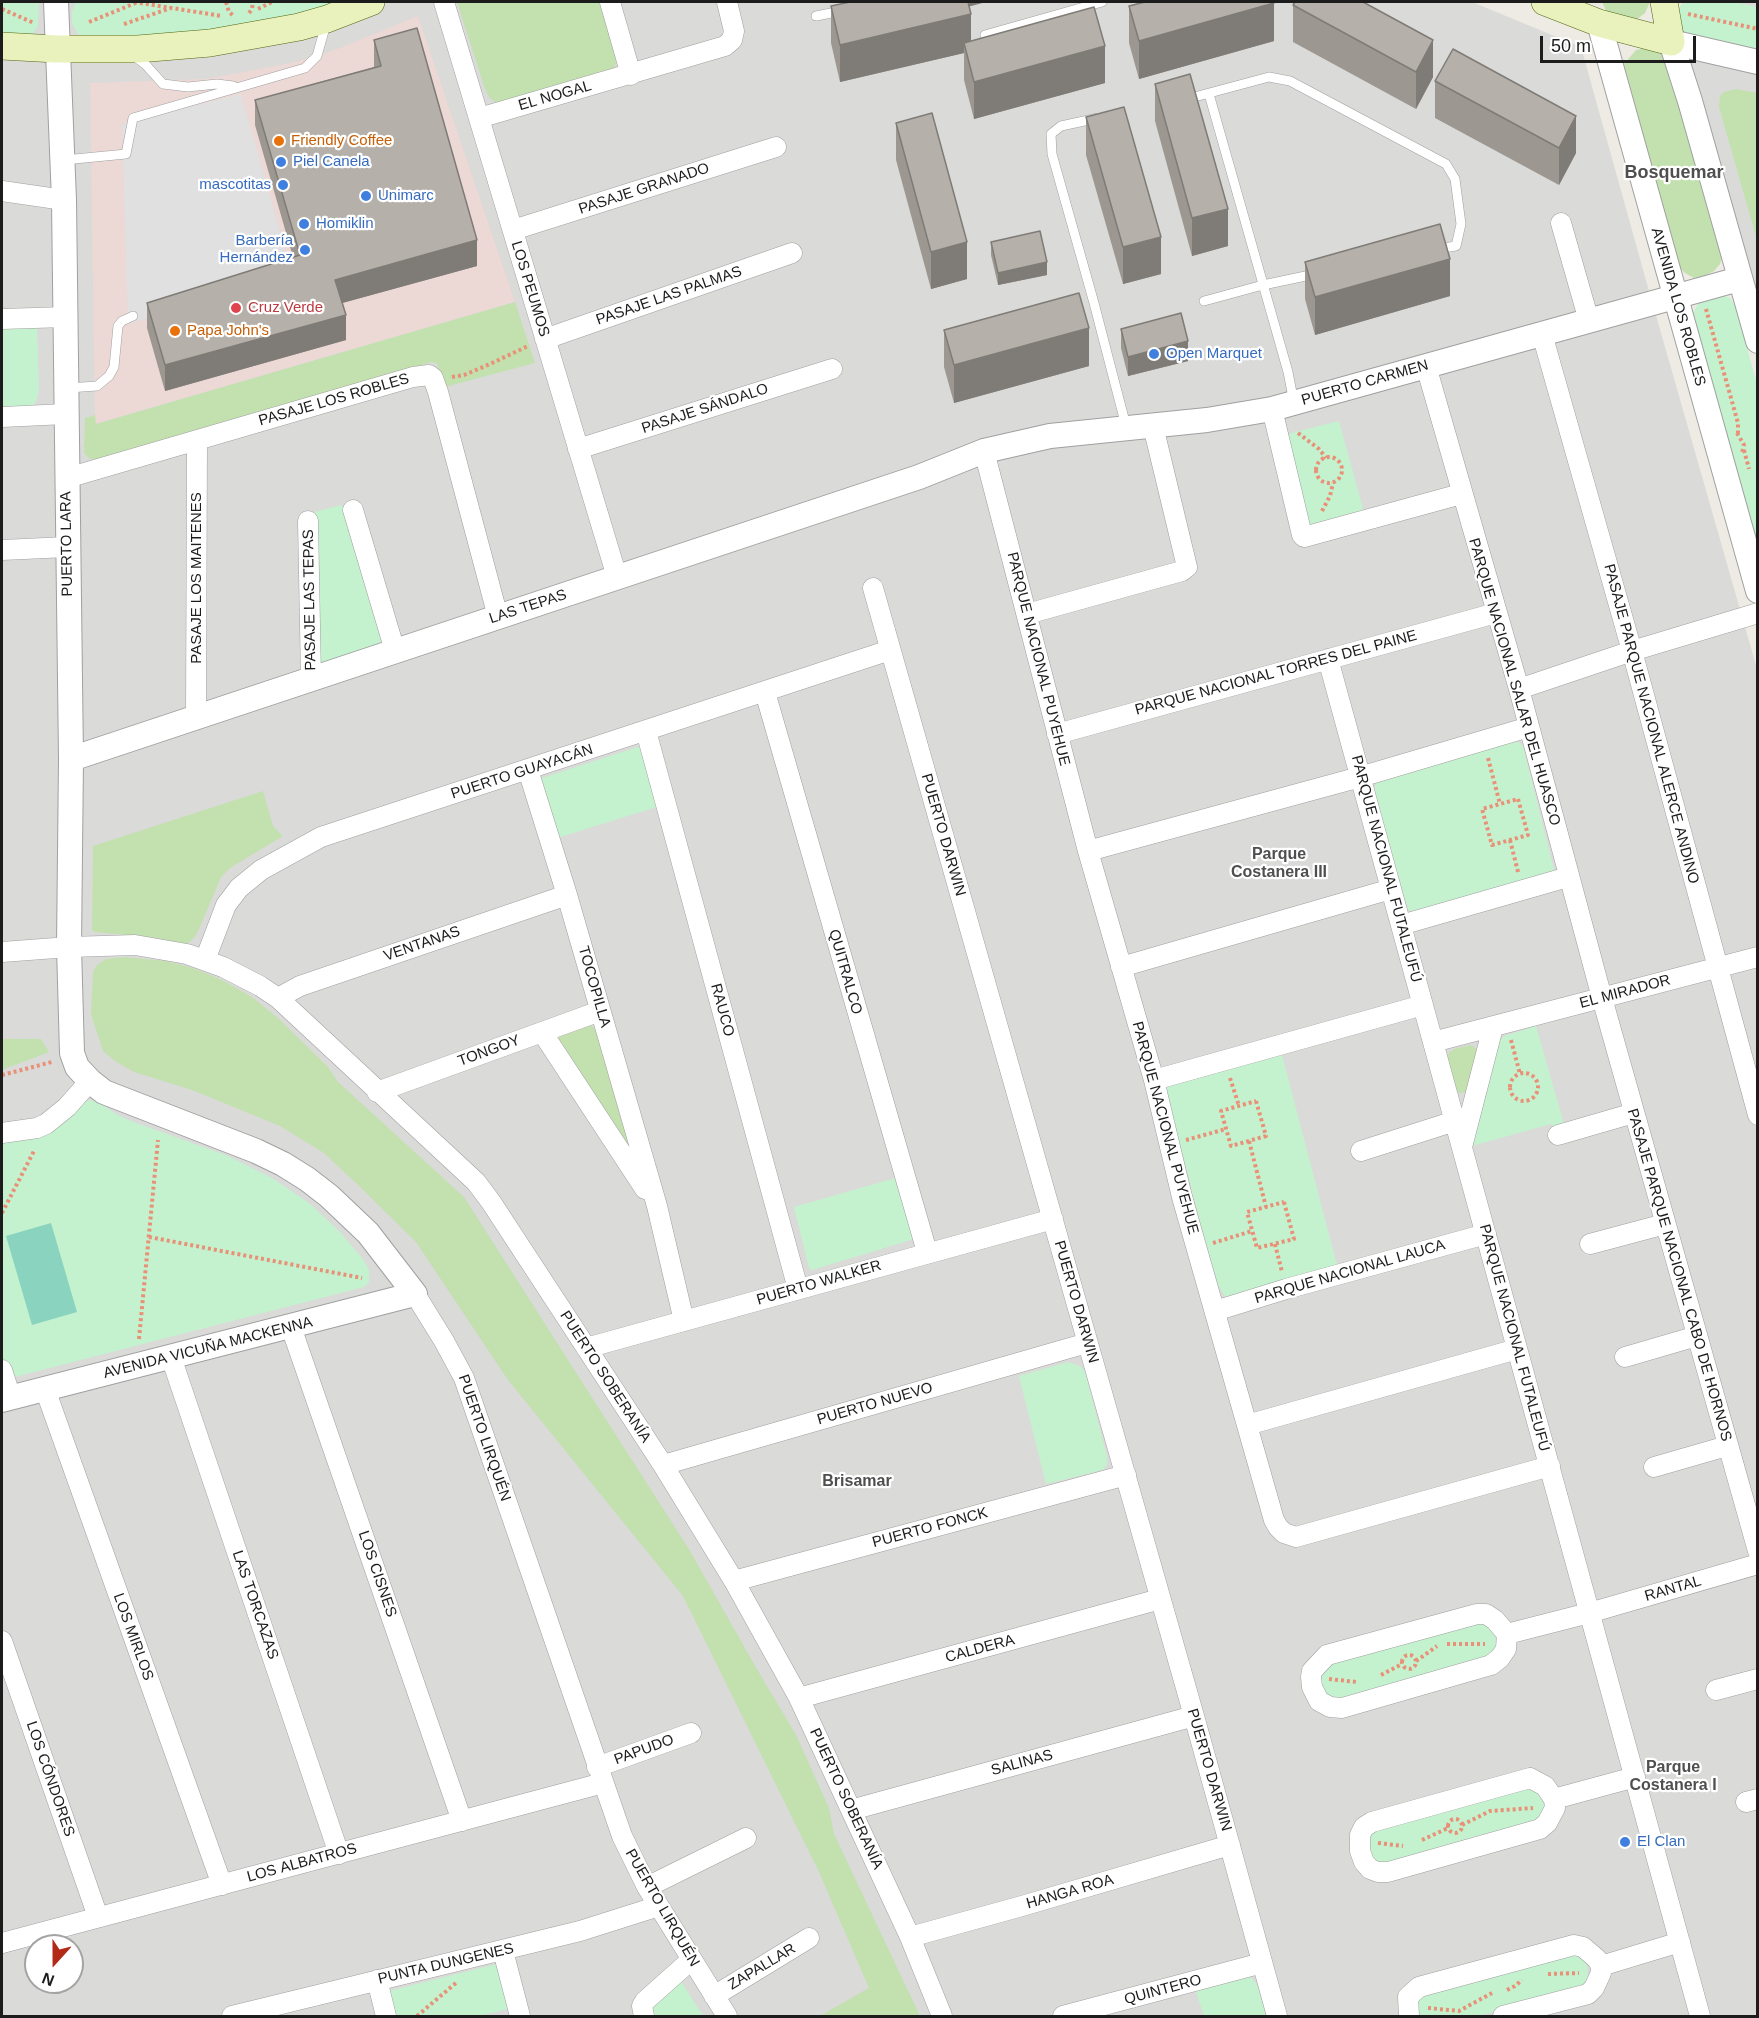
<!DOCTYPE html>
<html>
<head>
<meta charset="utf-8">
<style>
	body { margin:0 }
	#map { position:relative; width:1759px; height:2018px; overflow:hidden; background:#edebe3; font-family:Arial,sans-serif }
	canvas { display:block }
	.frame { position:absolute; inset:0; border:3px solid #1c1c1c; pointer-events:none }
	.north { position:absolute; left:24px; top:1934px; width:60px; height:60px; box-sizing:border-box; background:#fff; border:2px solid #a4a4a4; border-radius:50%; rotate:201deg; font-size:16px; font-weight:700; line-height:24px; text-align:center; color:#1c1c1c }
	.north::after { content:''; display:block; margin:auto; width:21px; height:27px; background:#b22917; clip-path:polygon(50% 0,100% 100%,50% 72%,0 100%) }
	.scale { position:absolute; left:1540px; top:36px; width:156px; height:27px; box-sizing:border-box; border:3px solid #1c1c1c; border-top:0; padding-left:8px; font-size:18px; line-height:21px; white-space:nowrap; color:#1c1c1c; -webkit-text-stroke:4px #fff; paint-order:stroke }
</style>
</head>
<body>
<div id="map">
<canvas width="1759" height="2018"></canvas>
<div class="frame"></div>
<div class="north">N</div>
<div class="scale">50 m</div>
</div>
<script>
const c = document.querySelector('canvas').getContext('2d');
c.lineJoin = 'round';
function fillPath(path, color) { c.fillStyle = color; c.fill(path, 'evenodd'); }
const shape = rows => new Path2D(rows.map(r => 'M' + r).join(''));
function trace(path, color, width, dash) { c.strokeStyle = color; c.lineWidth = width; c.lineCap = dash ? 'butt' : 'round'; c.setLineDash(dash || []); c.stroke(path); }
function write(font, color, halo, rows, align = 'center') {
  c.font = font + ' Arial,sans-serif'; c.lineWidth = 4.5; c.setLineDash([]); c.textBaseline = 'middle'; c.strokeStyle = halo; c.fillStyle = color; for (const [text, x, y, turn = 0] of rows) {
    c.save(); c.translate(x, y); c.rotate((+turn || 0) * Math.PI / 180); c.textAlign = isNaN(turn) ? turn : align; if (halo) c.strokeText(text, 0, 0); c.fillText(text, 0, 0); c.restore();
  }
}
fillPath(shape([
	[2,2,1472,2,1581,47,1647,284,1757,669,1757,2016,2,2016],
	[36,1946,72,1946,72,1982,36,1982],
	[1682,2,1757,2,1757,328,1687,51]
]), '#dadad9');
fillPath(shape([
	[418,16,515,302,95,424,90,83,205,79,296,62,340,48]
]), '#ecd8d4');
fillPath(shape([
	[457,2,599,2,617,55,617,61,614,68,606,73,505,104,495,102,489,97,485,89],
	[1602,2,1650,2,1645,13,1636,20,1608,15],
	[1645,48,1665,55,1722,258,1720,264,1714,271,1704,276,1694,278,1685,273,1679,267,1675,258,1624,64,1636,50],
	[1736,89,1757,93,1757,240,1719,107,1720,96,1724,92],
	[515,302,535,363,445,387,437,364,432,362,100,459,90,459,84,453,85,418,95,415,96,424],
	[263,791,273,826,283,836,230,868,221,877,199,929,194,938,187,944,181,944,156,938,95,932,92,930,93,846],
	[124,957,166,961,193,968,222,980,252,997,279,1019,328,1067,338,1082,464,1197,690,1551,754,1664,796,1735,829,1808,834,1834,920,2016,820,2016,869,1988,819,1872,683,1596,508,1380,416,1242,358,1185,324,1153,280,1126,192,1090,134,1072,115,1061,103,1051,91,1014,93,972,96,966,106,959],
	[591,1025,599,1033,639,1170,556,1039,558,1034],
	[2,1039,41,1039,49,1052,2,1070],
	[1471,1045,1478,1050,1467,1092,1459,1093,1457,1091,1447,1060,1449,1053,1454,1049]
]), '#c2e1af');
fillPath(shape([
	[2,2,39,2,38,26,32,35,2,35],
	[76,2,342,2,269,23,167,36,84,38,78,34,72,23,72,12],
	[1684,2,1734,2,1757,7,1757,51,1688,36,1680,30,1678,9],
	[1723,295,1730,298,1735,305,1757,384,1757,541,1693,313,1699,302],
	[2,325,37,326,39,390,36,402,31,407,2,409],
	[1339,421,1365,516,1313,526,1309,523,1287,438,1289,434,1299,431],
	[342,505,384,636,380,645,325,665,320,663,314,512],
	[1515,740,1523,746,1554,870,1552,874,1412,912,1408,909,1374,790,1377,781],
	[641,746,660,806,557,838,539,779],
	[1536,1026,1564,1124,1553,1128,1551,1124,1472,1146,1471,1143,1500,1041,1504,1036],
	[1281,1051,1338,1269,1226,1298,1219,1287,1204,1237,1166,1090,1170,1083],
	[90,1100,99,1102,116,1114,131,1121,228,1156,272,1178,309,1203,339,1231,363,1259,369,1270,369,1282,364,1287,7,1379,2,1361,2,1140],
	[899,1177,914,1239,812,1270,809,1268,794,1207],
	[1068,1362,1080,1366,1085,1372,1107,1456,1107,1465,1103,1470,1046,1484,1019,1376],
	[1476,1623,1485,1623,1495,1634,1496,1647,1494,1655,1339,1700,1328,1697,1322,1687,1322,1675,1328,1663],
	[1527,1787,1538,1791,1544,1805,1544,1812,1542,1819,1386,1867,1373,1862,1367,1839,1371,1831],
	[1571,1952,1583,1958,1587,1966,1589,1980,1579,1990,1478,2016,1416,2016,1418,1996],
	[497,1964,508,2009,478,2016,395,2016,389,1991],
	[1244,1976,1252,1978,1258,1986,1266,2016,1204,2016,1195,1989],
	[679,1978,703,2016,650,2016,653,2005]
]), '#c4f2ce');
fillPath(shape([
	[51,1223,77,1312,32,1325,6,1236]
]), '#8ad3bf');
fillPath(shape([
	[241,94,293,277,128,324,122,124]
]), '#e0e0e0');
const service = shape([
	[816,16,841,11],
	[985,35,1102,2],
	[134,56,145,64,163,84,188,87,217,84,233,86],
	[1209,94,1288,372,1294,403],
	[1187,99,1269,77,1290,81,1446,164,1455,179,1461,224,1456,246,1437,249],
	[1098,118,1061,126,1051,134,1052,154,1094,303,1126,426],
	[64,160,126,154,133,118,305,68,317,56,326,24],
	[1204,301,1263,285,1315,274],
	[68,388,97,386,109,376,114,367,118,326,122,321,133,316]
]);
const minor = shape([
	[444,2,617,577],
	[610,2,631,75],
	[479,118,725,46,732,40,734,31,727,2],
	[2,191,64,200],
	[1561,223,1589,321],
	[513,230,776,147],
	[2,319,66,317],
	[1542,334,1632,651,1758,1115],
	[545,339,792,253],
	[1426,366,1519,689,1602,998,1758,1551],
	[1272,409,1302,535,1304,537,1461,494],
	[2,417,66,414],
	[578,449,832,369],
	[984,451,1088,851,1154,1080,1182,1197,1274,1520,1278,1527,1284,1533,1296,1537,1550,1466],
	[67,478,413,377,429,375,433,378,438,392,498,617],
	[353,510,395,651],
	[308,521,311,679],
	[2,550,67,547],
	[873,588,1194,1716,1277,2016],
	[1027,614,1182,571,1187,567,1153,426],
	[1328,659,1700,2016],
	[1519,689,1632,651,1758,613],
	[765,692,927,1252],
	[196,717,197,440],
	[646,731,798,1289],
	[1057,734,1496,613],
	[528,770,567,895,657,1206,684,1321],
	[1088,851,1360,777,1529,727],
	[1401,925,1568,877],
	[2,952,69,947,135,945,187,954,223,967,260,986,278,998,476,1182,491,1202,663,1465,734,1581,799,1698,910,1937,942,2016],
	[205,960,226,905,239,888,261,870,321,837,890,650],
	[1121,967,1391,889],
	[278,998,300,986,567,895],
	[542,1032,645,1189],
	[1433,1042,1758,957],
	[1154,1080,1423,1005],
	[377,1092,600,1011],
	[2,1133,37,1128,46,1124,67,1107,90,1081],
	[1558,1135,1634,1113],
	[1462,1147,1493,1027],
	[1361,1151,1455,1121],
	[1590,1244,1665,1224],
	[415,1294,444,1341,464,1378,622,1836,647,1887,727,2016],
	[1215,1311,1286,1289,1486,1234],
	[291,1327,462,1821],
	[586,1348,1053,1219],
	[171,1357,339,1854],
	[1625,1357,1697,1336],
	[2,1370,11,1398],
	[45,1389,222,1885],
	[1247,1425,1517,1349],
	[663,1465,1087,1343],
	[1654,1467,1727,1446],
	[734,1581,1126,1475],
	[1477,1614,1486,1614,1495,1620,1507,1634,1506,1649,1500,1658,1491,1665,1342,1708,1330,1707,1319,1701,1312,1687,1311,1677,1312,1671,1327,1655,1477,1614],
	[1507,1634,1589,1613,1758,1564],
	[2,1641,98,1917],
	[1716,1690,1758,1679],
	[799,1698,1160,1599],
	[597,1767,691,1733],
	[1530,1778,1545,1786,1554,1799,1555,1808,1547,1823,1540,1829,1388,1872,1378,1872,1370,1869,1364,1862,1360,1851,1360,1835,1364,1827,1372,1822,1530,1778],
	[1554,1799,1635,1777],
	[1746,1802,1758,1799],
	[851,1810,1194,1716],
	[647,1887,746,1838],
	[910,1937,1022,1906,1230,1845],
	[2,1943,603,1783],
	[503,1951,520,2016],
	[1601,1966,1680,1942],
	[377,1980,386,2016],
	[714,1996,809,1938],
	[232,2016,580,1931,659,1906],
	[644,2016,642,2006,645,2001,691,1960],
	[1063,2016,1262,1963],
	[1409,2016,1408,1997,1419,1987,1574,1945,1583,1947,1597,1959,1601,1966,1601,1973,1594,1988,1588,1994,1503,2016]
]);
const tertiary = shape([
	[1599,23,1758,591],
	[1671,42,1690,101,1758,341],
	[1671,42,1758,62],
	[71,759,919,477,984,451,1050,436,1207,420,1272,409,1739,279],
	[2,1400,415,1294,368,1233,329,1196,307,1179,283,1164,256,1151,104,1092,90,1081,77,1067,72,1053,69,947,71,759,64,200,56,2]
]);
const secondary = shape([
	[1545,2,1599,23,1671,42,1664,2],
	[2,46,56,49,138,49,210,43,299,27,327,19,371,2]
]);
trace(service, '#a0a0a0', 10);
trace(minor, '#a0a0a0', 21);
trace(tertiary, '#a0a0a0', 26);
trace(secondary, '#536611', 28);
trace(shape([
	[134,2,222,16],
	[226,2,229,12,234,16],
	[2,9,34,23],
	[258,9,272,2],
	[249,13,252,9,253,2],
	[1688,14,1758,29],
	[89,22,138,2],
	[124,24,171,8],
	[1706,309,1738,423,1738,433],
	[452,377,464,375,490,364,528,346],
	[1298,433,1319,449,1326,458],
	[1737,433,1744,445,1742,453],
	[1744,450,1749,469],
	'1316 470a13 13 0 1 1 26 0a13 13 0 1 1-26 0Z',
	[1322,511,1330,496,1333,483],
	[1488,758,1500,804],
	[1518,799,1528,835,1492,845,1482,809,1518,799],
	[1510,840,1518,872],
	[1511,1040,1520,1074],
	'1510 1087a14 14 0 1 1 28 0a14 14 0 1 1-28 0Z',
	[2,1075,52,1062],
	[1230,1078,1239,1106],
	[1256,1101,1266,1136,1231,1146,1221,1111,1256,1101],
	[1186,1140,1226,1129],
	[1249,1141,1266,1207],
	[1284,1202,1294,1239,1257,1248,1247,1212,1284,1202],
	[2,1213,35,1149],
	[149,1237,362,1278],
	[1213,1243,1252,1231],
	[1275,1244,1282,1272],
	[139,1339,158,1140],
	[1447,1644,1485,1644],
	'1402 1662a7 7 0 1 1 14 0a7 7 0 1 1-14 0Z',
	[1416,1661,1437,1646],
	[1381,1675,1402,1664],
	[1329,1679,1357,1682],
	'1448 1826a7 7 0 1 1 14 0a7 7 0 1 1-14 0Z',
	[1462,1825,1490,1811,1533,1808],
	[1422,1840,1448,1828],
	[1378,1843,1403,1846],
	[1548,1974,1579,1973],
	[1507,1990,1515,1986,1522,1980],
	[1428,2008,1459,2011,1492,1993],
	[417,2016,457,1982]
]), '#e99178', 4, [3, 3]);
trace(service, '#fff', 9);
trace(minor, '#fff', 20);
trace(tertiary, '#fff', 24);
trace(secondary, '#e9f1bc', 27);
fillPath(shape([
	[1293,5,1433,77,1416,109,1293,42],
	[831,6,969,6,971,41,1105,83,974,119,964,80,964,53,840,82,831,43],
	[1129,6,1274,41,1139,79,1129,43],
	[374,40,477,266,342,303,346,340,165,391,147,328,147,303,293,257,255,125,255,100,374,67],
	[1435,81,1576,153,1559,185,1435,118],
	[1155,84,1228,246,1192,256,1155,121],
	[1086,117,1161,274,1123,284,1086,155],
	[896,123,967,279,931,289,896,160],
	[991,242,1047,275,998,285,991,255],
	[1305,262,1450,296,1315,335,1305,299],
	[1121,329,1188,361,1128,376,1121,348],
	[944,330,1089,366,954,403,944,367]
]), '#9c9791');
fillPath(shape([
	[960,2,986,2,960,9],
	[1274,3,1274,41,1139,79,1139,41],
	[971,14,971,51,964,43,964,53,840,82,840,45],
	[1433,40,1433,77,1416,109,1416,72],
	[1105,46,1105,83,974,119,974,82],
	[1576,116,1576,153,1559,185,1559,148],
	[1228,209,1228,246,1192,256,1192,218],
	[1161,237,1161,274,1123,284,1123,247],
	[477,240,477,266,335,305,335,280],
	[967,242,967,279,931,289,931,252],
	[1450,259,1450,296,1315,335,1315,297],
	[1047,262,1047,275,998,285,998,273],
	[346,315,346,340,165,391,165,365],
	[1089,328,1089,366,954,403,954,365],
	[1188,341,1188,361,1128,376,1128,357]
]), '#7f7b76');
const building = shape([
	[850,2,968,2,971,14,840,45,831,6,850,2],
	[1145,2,1273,2,1274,3,1139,41,1129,6,1145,2],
	[1295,2,1363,2,1433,40,1416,72,1293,5,1295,2],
	[1094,7,1105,46,974,82,964,43,1094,7],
	[417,28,477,240,335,280,346,315,165,365,147,303,300,255,255,100,381,66,374,40,417,28],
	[1453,49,1576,116,1559,148,1435,81,1453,49],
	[1190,74,1228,209,1192,218,1155,84,1190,74],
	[1124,107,1161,237,1123,247,1086,117,1124,107],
	[932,113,967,242,931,252,896,123,932,113],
	[1440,224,1450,259,1315,297,1305,262,1440,224],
	[1040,231,1047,262,998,273,991,242,1040,231],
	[1079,293,1089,328,954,365,944,330,1079,293],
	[1181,313,1188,341,1128,357,1121,329,1181,313]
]);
fillPath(building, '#b5b0a9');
trace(building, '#7f7b76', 1.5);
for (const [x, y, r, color] of [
	[279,141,6,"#e8710a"],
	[281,162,6,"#3f7fe0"],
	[283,185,6,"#3f7fe0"],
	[366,196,6,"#3f7fe0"],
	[304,224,6,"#3f7fe0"],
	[305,250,6,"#3f7fe0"],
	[236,308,6,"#e0444e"],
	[175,331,6,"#e8710a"],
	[1154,354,6,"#3f7fe0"],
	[1625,1842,6,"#3f7fe0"]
]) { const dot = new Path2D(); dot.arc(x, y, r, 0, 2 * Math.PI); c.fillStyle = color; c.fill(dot); trace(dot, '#fff', 2); }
write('15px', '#1c1c1c', '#fff', [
	["EL NOGAL",555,96,-16],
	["PASAJE GRANADO",644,189,-18],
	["LOS PEUMOS",530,289,73],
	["PASAJE LAS PALMAS",669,296,-19],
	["AVENIDA LOS ROBLES",1678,307,74],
	["PUERTO CARMEN",1365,383,-16],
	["PASAJE LOS ROBLES",334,400,-16],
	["PASAJE SÁNDALO",705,409,-18],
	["PUERTO LARA",67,544,-91],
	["PASAJE LOS MAITENES",197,578,-90],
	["PASAJE LAS TEPAS",310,600,-91],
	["LAS TEPAS",528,607,-18],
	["PARQUE NACIONAL PUYEHUE",1038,659,76],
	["PARQUE NACIONAL TORRES DEL PAINE",1276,673,-15],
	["PARQUE NACIONAL SALAR DEL HUASCO",1514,682,74],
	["PASAJE PARQUE NACIONAL ALERCE ANDINO",1651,724,75],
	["PUERTO GUAYACÁN",522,772,-18],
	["PUERTO DARWIN",943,835,74],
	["PARQUE NACIONAL FUTALEUFÚ",1386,869,75],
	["VENTANAS",422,944,-19],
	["QUITRALCO",845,972,74],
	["TOCOPILLA",594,987,74],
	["EL MIRADOR",1625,992,-15],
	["RAUCO",722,1010,75],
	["TONGOY",489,1051,-20],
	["PARQUE NACIONAL PUYEHUE",1165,1128,75],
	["PARQUE NACIONAL LAUCA",1350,1272,-16],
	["PASAJE PARQUE NACIONAL CABO DE HORNOS",1679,1275,74],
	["PUERTO WALKER",819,1283,-16],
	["PUERTO DARWIN",1076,1302,74],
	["PARQUE NACIONAL FUTALEUFÚ",1514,1338,75],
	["AVENIDA VICUÑA MACKENNA",208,1348,-14],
	["PUERTO SOBERANÍA",605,1377,57],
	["PUERTO NUEVO",875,1404,-16],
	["PUERTO LIRQUÉN",484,1438,71],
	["PUERTO FONCK",930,1528,-15],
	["LOS CISNES",377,1574,71],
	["RANTAL",1673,1589,-16],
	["LAS TORCAZAS",255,1605,71],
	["LOS MIRLOS",133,1637,70],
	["CALDERA",980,1649,-15],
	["PAPUDO",644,1750,-20],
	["SALINAS",1022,1763,-15],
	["PUERTO DARWIN",1209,1770,74],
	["LOS CÓNDORES",50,1779,71],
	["PUERTO SOBERANÍA",846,1799,65],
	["LOS ALBATROS",302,1863,-15],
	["HANGA ROA",1070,1892,-16],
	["PUERTO LIRQUÉN",662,1908,60],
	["PUNTA DUNGENES",446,1964,-13],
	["ZAPALLAR",762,1967,-31],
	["QUINTERO",1163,1990,-15]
]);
write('15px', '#c56008', '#fff', [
	["Friendly Coffee",291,141],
	["Papa John's",187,331]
], 'left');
write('15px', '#366cbe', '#fff', [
	["Piel Canela",293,162],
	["mascotitas",271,185,"right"],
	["Unimarc",378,196],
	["Homiklin",316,224],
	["Barbería",293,241,"right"],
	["Hernández",293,258,"right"],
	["Open Marquet",1166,354],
	["El Clan",1637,1842]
], 'left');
write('15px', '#be3a42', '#fff', [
	["Cruz Verde",248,308]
], 'left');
write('bold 16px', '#4f4f4f', '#fff', [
	["Parque",1279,855],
	["Costanera III",1279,873],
	["Brisamar",857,1482],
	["Parque",1673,1768],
	["Costanera I",1673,1786]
]);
write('bold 18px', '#4f4f4f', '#fff', [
	["Bosquemar",1674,173]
]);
</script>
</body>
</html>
